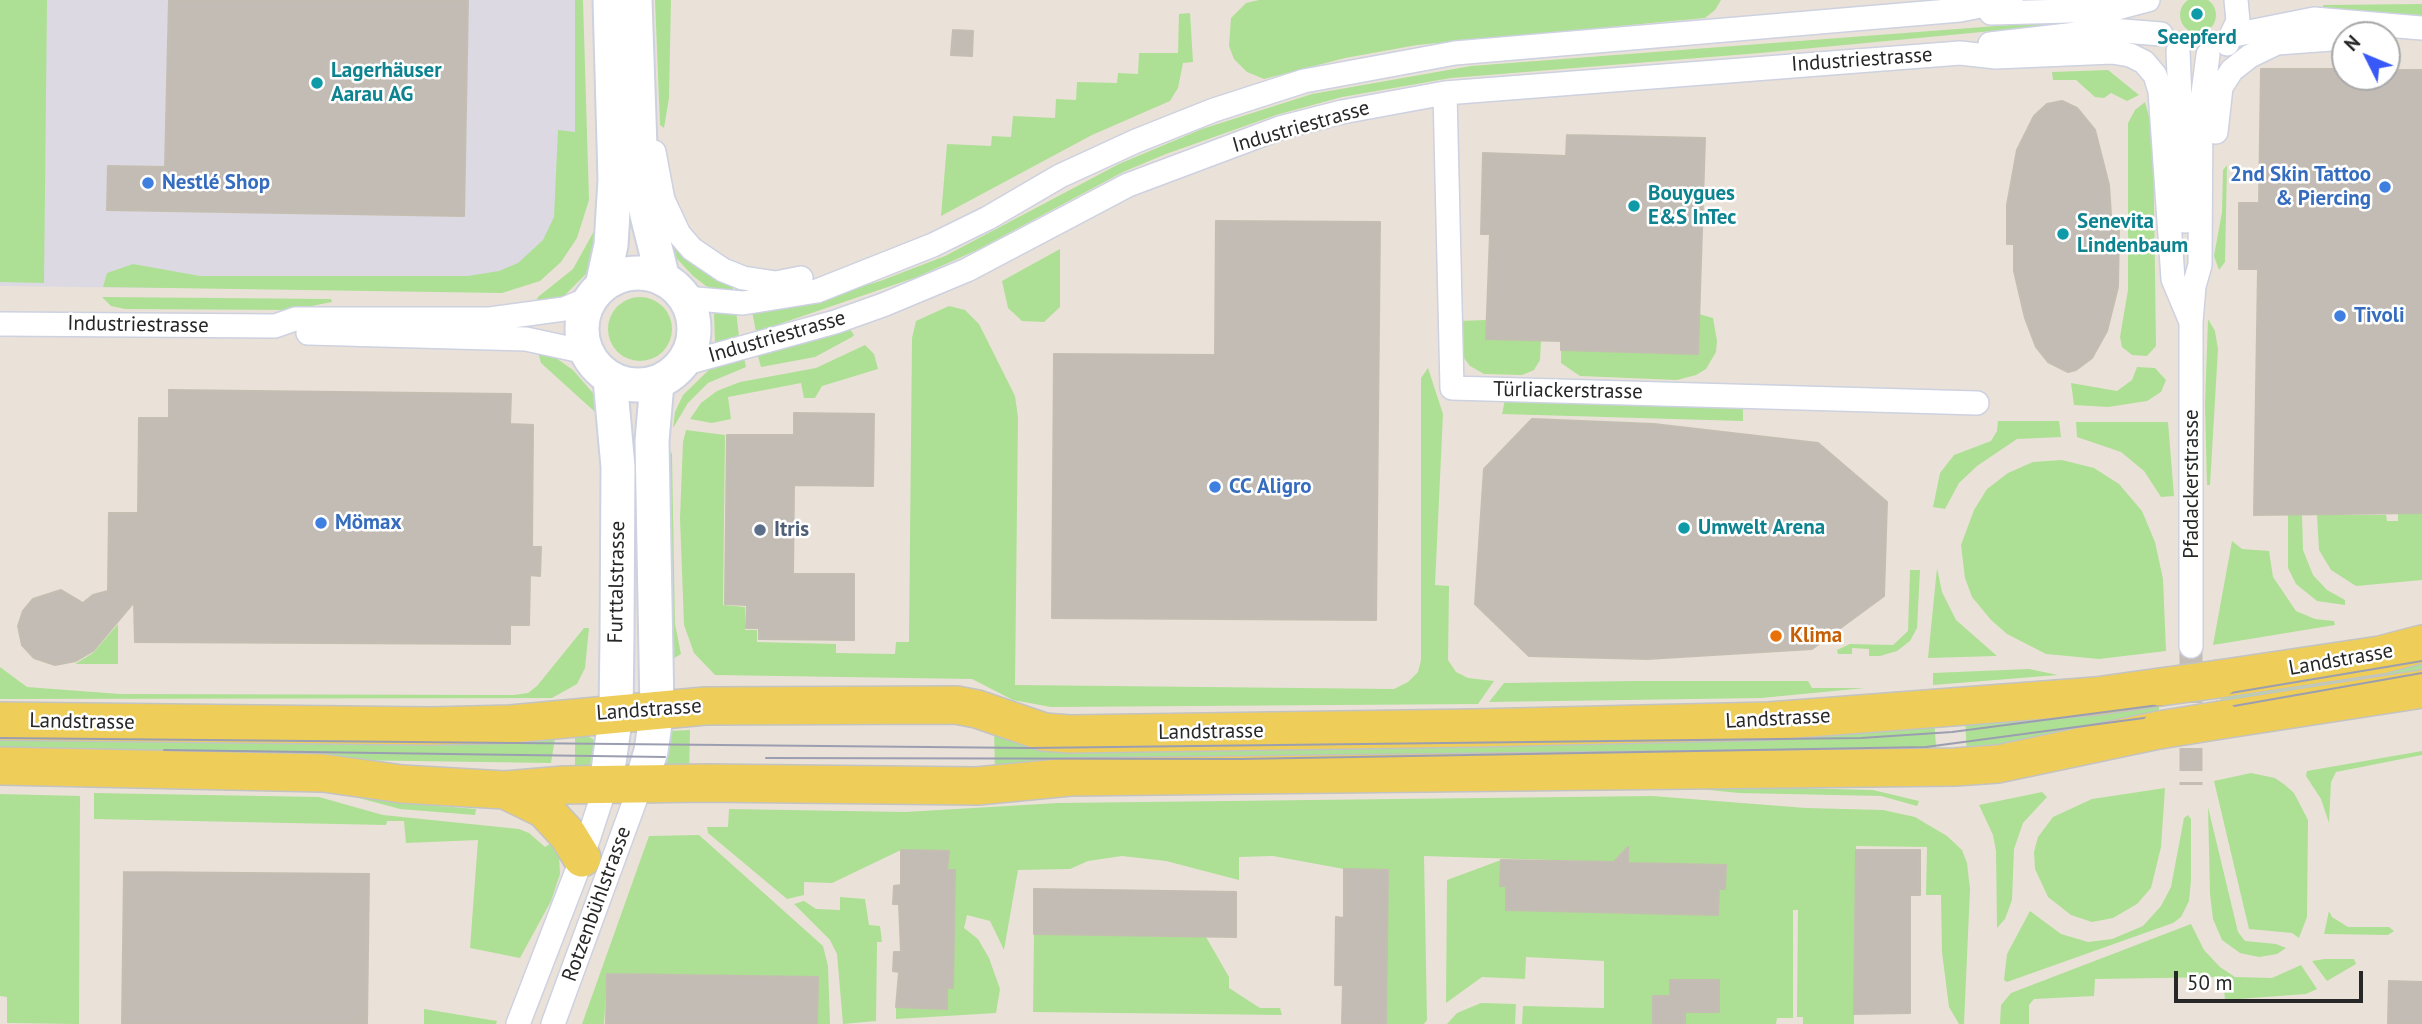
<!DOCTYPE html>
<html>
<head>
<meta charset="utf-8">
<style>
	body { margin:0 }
	#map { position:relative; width:2422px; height:1024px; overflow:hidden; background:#eae2d8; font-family:"PT Sans",sans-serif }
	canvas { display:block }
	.north { position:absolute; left:2331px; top:21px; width:70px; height:70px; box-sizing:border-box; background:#fff; border:2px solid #a9a9a9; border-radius:50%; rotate:313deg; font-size:19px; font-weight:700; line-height:28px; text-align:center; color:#272727 }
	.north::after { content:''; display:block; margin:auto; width:24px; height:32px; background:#3858f7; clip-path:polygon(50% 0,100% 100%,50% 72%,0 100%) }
	.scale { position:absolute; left:2174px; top:971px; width:189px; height:32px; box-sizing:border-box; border:4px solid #272727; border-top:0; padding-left:9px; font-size:21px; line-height:24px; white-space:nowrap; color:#272727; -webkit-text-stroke:5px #fff; paint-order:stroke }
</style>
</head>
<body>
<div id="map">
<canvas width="2422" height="1024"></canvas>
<div class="north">N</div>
<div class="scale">50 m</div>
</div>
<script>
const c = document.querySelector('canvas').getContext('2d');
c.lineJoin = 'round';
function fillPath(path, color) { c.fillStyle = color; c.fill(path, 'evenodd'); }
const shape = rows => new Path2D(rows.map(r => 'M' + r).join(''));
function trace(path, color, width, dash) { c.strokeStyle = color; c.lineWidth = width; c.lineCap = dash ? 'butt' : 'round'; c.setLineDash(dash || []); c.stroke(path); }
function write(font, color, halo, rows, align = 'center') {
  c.font = font + ' "PT Sans",sans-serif'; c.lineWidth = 5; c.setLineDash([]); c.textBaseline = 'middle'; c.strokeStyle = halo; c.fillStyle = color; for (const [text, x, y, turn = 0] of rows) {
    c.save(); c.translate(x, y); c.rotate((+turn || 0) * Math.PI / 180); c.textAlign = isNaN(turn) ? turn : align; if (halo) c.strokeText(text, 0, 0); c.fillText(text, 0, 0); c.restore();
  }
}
fillPath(shape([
	[0,0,581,0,586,176,533,283,151,288,0,286]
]), '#dcd9e2');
fillPath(shape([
	'2180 15a18 18 0 1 1 36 0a18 18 0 1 1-36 0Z',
	[0,0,47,0,44,283,0,282],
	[575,0,583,0,589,200,577,238,561,262,540,281,502,293,103,287,107,273,133,264,200,276,468,276,499,271,518,263,543,240,554,217,558,130,575,132],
	[655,0,671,0,669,98,664,128,660,125],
	[1259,0,1721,0,1715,10,1705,18,1417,45,1345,58,1264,79,1247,72,1234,59,1229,46,1231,18,1246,3],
	[2422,4,2422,15,2323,12,2323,5],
	[1190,13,1193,62,1183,63,1178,88,1170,101,1092,135,941,216,947,144,991,146,992,136,1011,137,1013,116,1055,118,1056,99,1076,100,1077,82,1117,83,1118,73,1138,74,1139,53,1178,53,1179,14],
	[2075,20,2098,21,1760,53,1451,78,1342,97,1276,115,1166,154,1123,172,977,250,917,277,756,332,752,311,829,297,883,280,945,256,1119,164,1202,129,1312,94,1471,66],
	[2108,70,2139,95,2127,101,2111,93,2104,98,2095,97,2076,80,2053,80,2052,72],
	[2145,102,2153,131,2156,346,2147,356,2132,355,2122,347,2120,337,2128,290,2128,123,2135,110],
	[2227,165,2225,262,2219,270,2214,256,2222,212,2223,170],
	[599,222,588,272,563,297,534,305,538,297,573,269],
	[666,231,705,272,733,285,733,295,706,286,693,276,667,248],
	[1060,249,1060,307,1044,322,1022,321,1008,308,1002,281],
	'608 329a32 32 0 1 1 64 0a32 32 0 1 1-64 0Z',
	[102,297,331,299,332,302,291,310,125,309,111,306],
	[949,306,965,310,979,324,1015,396,1018,417,1015,685,1394,689,1408,682,1418,672,1421,660,1421,378,1428,368,1443,414,1435,585,1449,586,1448,660,1456,672,1468,678,1494,681,1478,704,1051,707,1013,700,972,679,715,675,694,653,684,625,680,518,683,442,686,430,725,435,723,605,745,607,745,630,757,630,757,642,836,644,836,653,895,654,896,642,909,642,912,338,916,321],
	[736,310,739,337,715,343,714,313],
	[1699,314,1713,318,1717,341,1716,352,1706,369,1696,375,1677,380,1580,376,1561,363,1561,350,1697,354],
	[2208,319,2215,331,2218,349,2210,485,2207,485,2205,405],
	[1487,320,1541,340,1540,360,1534,370,1522,375,1484,374,1470,366,1461,354,1457,321],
	[850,329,854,335,852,337,815,357,761,367,757,353],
	[865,345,874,354,878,369,822,386,815,398,804,398,801,383,728,397,731,419,712,423,690,419,701,403,717,391,740,382,816,368],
	[538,352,549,353,573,370,593,393,595,412,541,363],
	[744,357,746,367,708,383,688,403,673,428,675,412,683,395,713,366],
	[2137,367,2155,368,2166,380,2161,392,2147,401,2108,407,2074,405,2071,383,2117,391,2132,380],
	[1505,400,1743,405,1743,421,1502,414],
	[1998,421,2059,421,2061,437,2017,439,1977,466,1959,483,1945,509,1933,507,1940,473,1954,455,1991,441,1997,431],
	[2076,422,2168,422,2174,496,2161,497,2144,471,2121,452,2077,437],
	[669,448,672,454,675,624,681,654,671,660],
	[2062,460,2094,468,2119,484,2142,511,2155,542,2163,579,2166,651,2099,659,2046,654,2007,634,1991,620,1972,597,1965,578,1961,545,1974,510,1987,489,2008,473,2033,462],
	[2398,513,2422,513,2422,580,2356,586,2331,570,2319,550,2317,515,2386,515,2387,521,2398,521],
	[2288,515,2302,515,2303,550,2313,575,2327,590,2345,600,2345,605,2317,601,2296,584,2288,568],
	[2232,541,2242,549,2269,551,2273,577,2296,611,2315,619,2334,621,2335,625,2213,645],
	[1937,568,1942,592,1956,620,1997,656,1928,658],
	[1910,570,1920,570,1917,628,1910,641,1897,651,1880,656,1869,656,1869,649,1852,648,1852,654,1838,654,1837,650,1850,644,1893,645,1908,631],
	[118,624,118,664,75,664,93,653],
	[584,628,589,628,585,668,577,684,552,698,0,699,0,667,27,687,120,694,514,695,528,693,537,686],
	[2422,654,2422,680,2221,712,2220,688],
	[2029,669,2058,675,1933,685,1933,673],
	[1633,681,1808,681,1812,688,1865,688,1761,698,1489,702,1504,683],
	[2159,696,2159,722,1967,758,1965,715],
	[1934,718,1937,759,995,776,994,728],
	[0,730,555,738,551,763,0,755],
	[575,730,597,741,590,768,575,771],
	[690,730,689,775,656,764,669,731],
	[2422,751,2422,755,2336,772,2331,782,2329,823,2321,799,2306,776,2307,771],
	[2251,773,2275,778,2285,785,2294,793,2308,820,2307,917,2299,938,2292,933,2249,929,2214,781],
	[1649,784,1873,790,1919,801,1917,806,1881,796,1739,793],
	[2165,788,2161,847,2151,888,2137,904,2113,918,2092,922,2071,915,2048,897,2035,869,2034,852,2038,837,2053,817,2092,799],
	[333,791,415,804,476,809,475,815,400,809],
	[2042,792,2047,797,2023,823,2014,849,2012,900,2005,919,1997,928,1996,851,1993,835,1979,805],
	[94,793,319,797,383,815,519,829,529,833,545,847,553,842,559,855,560,874,551,901,520,958,470,948,478,840,406,843,404,821,387,821,386,825,94,819],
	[0,794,80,796,79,1024,7,1023,7,997,0,996],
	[1652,796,1806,808,1883,810,1915,817,1947,836,1962,850,1967,863,1970,889,1964,1024,1959,1024,1949,1007,1942,952,1941,895,1926,895,1927,847,1856,846,1854,1024,1803,1024,1803,1017,1797,1017,1798,910,1793,910,1793,1018,1777,1018,1776,1024,1522,1024,1523,1006,1604,1008,1604,961,1526,957,1525,979,1482,977,1446,1003,1447,880,1501,860,1500,886,1506,886,1506,910,1725,888,1726,865,1628,863,1628,856,1621,856,1614,862,1424,856,1427,1020,1424,1024,1386,1024,1344,869,1273,856,1239,857,1239,880,1166,861,1122,856,1088,861,1070,869,1018,870,1004,950,990,921,967,915,964,928,978,939,989,958,1000,989,996,1013,896,1019,896,1007,947,1009,947,988,953,988,955,870,947,870,948,851,901,850,832,883,804,882,804,895,787,899,708,833,707,827,728,827,729,809,905,812,1058,803],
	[2208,807,2238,932,2245,941,2276,944,2286,948,2277,954,2259,957,2240,953,2222,940,2213,919,2210,894],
	[2188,815,2191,819,2191,880,2189,901,2181,917,2173,923,2007,982,2004,980,2007,954,2030,911,2061,934,2088,942,2112,939,2143,926,2161,906,2171,887,2184,818],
	[699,835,823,946,828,966,830,1024,817,1024,817,977,607,974,604,1024,582,1024,649,836],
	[840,897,865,899,869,925,880,926,882,942,877,942,876,1021,843,1024,837,954,830,940,794,904,804,901,816,909,840,910],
	[2329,911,2332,917,2348,927,2389,927,2394,931,2388,935,2324,934],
	[2191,924,2204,950,2220,967,2235,977,2272,978,2301,965,2317,989,2306,994,2225,1000,2223,977,2095,979,2094,996,2034,999,2029,1005,2029,1024,2000,1024,2001,1005,2011,993],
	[1034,934,1206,937,1229,977,1229,988,1260,1008,1280,1008,1282,1015,1033,1012],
	[2325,959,2354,959,2356,964,2327,981,2312,961],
	[1481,1003,1516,1004,1515,1024,1447,1024,1457,1013],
	[424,1009,497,1021,496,1024,424,1024]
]), '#ade094');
const building = shape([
	[169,0,468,0,464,216,107,210,108,166,165,167,169,0],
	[953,30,973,31,972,56,951,55,953,30],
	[2261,69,2345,69,2345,77,2387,77,2387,70,2422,70,2422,513,2254,515,2258,269,2239,269,2239,203,2259,203,2261,69],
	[2062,101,2077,108,2095,130,2109,185,2112,230,2119,230,2118,287,2107,331,2092,358,2076,370,2068,372,2048,362,2036,347,2025,318,2014,271,2014,244,2007,244,2007,205,2017,150,2034,116,2047,104,2062,101],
	[1567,135,1705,138,1698,354,1561,350,1561,341,1486,339,1490,234,1481,234,1483,153,1566,156,1567,135],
	[1216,221,1380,222,1376,620,1052,618,1054,354,1215,355,1216,221],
	[169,390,511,394,510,424,533,425,532,547,541,547,540,576,530,575,529,625,510,625,510,644,135,642,134,602,93,651,76,661,55,665,34,658,22,645,18,626,23,611,33,599,61,590,83,603,93,595,108,591,109,513,138,513,139,418,169,418,169,390],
	[794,413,874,414,873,486,794,485,793,574,854,574,854,640,759,639,759,628,746,628,747,605,725,604,727,435,794,435,794,413],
	[1532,419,1654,424,1818,443,1887,502,1884,596,1812,649,1647,659,1529,656,1475,604,1484,469,1532,419],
	[1628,847,1628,863,1726,865,1725,889,1719,889,1718,915,1506,910,1506,886,1500,886,1501,860,1614,862,1628,847],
	[901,850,949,851,947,870,955,870,953,988,947,988,947,1009,896,1007,899,972,893,971,894,952,901,952,899,904,893,904,894,886,901,885,901,850],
	[1856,850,1920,850,1920,895,1910,895,1910,1013,1854,1014,1856,850],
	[1344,869,1388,870,1386,1024,1342,1024,1343,985,1335,985,1336,917,1344,918,1344,869],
	[124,872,369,874,367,1024,122,1024,124,872],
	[1034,889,1236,892,1236,937,1034,934,1034,889],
	[607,974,818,977,817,1024,606,1024,607,974],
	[1670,980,1719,980,1719,1012,1685,1012,1685,1024,1653,1024,1653,996,1670,996,1670,980],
	[2389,981,2422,982,2422,1024,2388,1024,2389,981]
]);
fillPath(building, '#c2bcb5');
trace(building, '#c4beb2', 2);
trace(shape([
	[2191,646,2191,785]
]), '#c3bdb5', 23, [23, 11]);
const minor = shape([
	[1991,13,2110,10,2148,0],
	[2234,35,2314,19,2422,28],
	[1990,44,2111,30,2161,34],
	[2227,44,2238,21,2236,0],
	[2178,51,2185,221],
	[1445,93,1452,388,1977,403],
	[2216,132,2221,87,2232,70,2250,56,2277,43,2345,38],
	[654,152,663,200,679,234,692,249,723,270,743,278,776,283,801,278],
	[685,298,743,303,817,291,933,245,988,218,1060,176,1136,141,1214,110,1304,81,1455,53,1960,10,2011,0],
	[0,324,275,326,295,319,490,319,564,309,591,298],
	[308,333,526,339,586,352],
	[683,364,835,322,883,305,967,270,1128,185,1280,128,1342,112,1445,93,1960,53,1996,57,2112,52,2130,55,2144,62,2155,75,2160,91,2173,279,2191,322],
	[2191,646,2191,322,2194,286,2200,265,2201,108,2208,55],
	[518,1024,582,858,606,785],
	[553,1024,641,784]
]);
const secondary = shape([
	[635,0,641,176,647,215,663,279],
	'582 329a56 56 0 1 1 112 0a56 56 0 1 1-112 0Z',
	[602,286,611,245,615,180,610,0],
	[641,784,651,751,657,710,652,441,657,383],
	[606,785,616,713,617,637,618,467,610,379]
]);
const primary = shape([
	[2219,679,2380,655,2422,644],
	[2221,720,2422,689],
	[0,721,431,726,511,724,705,706,956,705,977,709,1044,732,1070,734,1474,728,1769,721,2096,696,2160,687],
	[0,766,323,773,402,784,505,790,564,785,706,783,977,786,1070,777,1955,767,1998,764,2159,730],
	[505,790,544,809,568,835,582,858]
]);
trace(minor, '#cdd1e0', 26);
trace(secondary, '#cdd1e0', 37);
trace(primary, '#c3c3c3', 40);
trace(minor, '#fff', 23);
trace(secondary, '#fff', 33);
trace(primary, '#eece59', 37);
trace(shape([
	[0,738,1030,748,1861,738,1952,732,2159,705,2422,661],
	[164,750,665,757],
	[766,758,1240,759,1926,747,2234,706,2422,673]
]), '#9b9eb1', 2);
const primaryBridge = shape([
	[2160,687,2219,679],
	[2159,730,2221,720]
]);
trace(primaryBridge, '#c3c3c3', 40, []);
trace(primaryBridge, '#eece59', 37);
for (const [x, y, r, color] of [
	[2197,14,7,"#0f9aa8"],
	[317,83,7,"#0f9aa8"],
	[148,183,7,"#3f7fe0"],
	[2385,187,7,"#3f7fe0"],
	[1634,206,7,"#0f9aa8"],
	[2063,234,7,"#0f9aa8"],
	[2340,316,7,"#3f7fe0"],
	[1215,487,7,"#3f7fe0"],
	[321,523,7,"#3f7fe0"],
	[1684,528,7,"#0f9aa8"],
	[760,530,7,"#5c6f8a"],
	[1776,636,7,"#e8710a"]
]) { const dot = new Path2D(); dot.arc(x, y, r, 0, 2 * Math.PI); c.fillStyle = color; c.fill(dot); trace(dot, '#fff', 2.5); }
write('bold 21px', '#0d838f', '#fff', [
	["Seepferd",2197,38,"center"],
	["Lagerhäuser",331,71],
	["Aarau AG",331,95],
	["Bouygues",1648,194],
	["E&S InTec",1648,218],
	["Senevita",2077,222],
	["Lindenbaum",2077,246],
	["Umwelt Arena",1698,528]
], 'left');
write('21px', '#272727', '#fff', [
	["Industriestrasse",1862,60,-4],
	["Industriestrasse",1301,127,-16],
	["Industriestrasse",138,325,1],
	["Industriestrasse",777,337,-16],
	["Türliackerstrasse",1568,391,1],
	["Pfadackerstrasse",2192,484,-90],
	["Furttalstrasse",617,582,-89],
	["Landstrasse",2341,660,-10],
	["Landstrasse",649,710,-4],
	["Landstrasse",1778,719,-3],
	["Landstrasse",82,722,1],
	["Landstrasse",1211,732,-1],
	["Rotzenbühlstrasse",597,904,-70]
]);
write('bold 21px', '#366cbe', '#fff', [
	["2nd Skin Tattoo",2371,175,"right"],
	["& Piercing",2371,199,"right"],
	["Nestlé Shop",162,183],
	["Tivoli",2354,316],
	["CC Aligro",1229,487],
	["Mömax",335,523]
], 'left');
write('bold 21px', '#4e5e75', '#fff', [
	["Itris",774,530]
], 'left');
write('bold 21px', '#c56008', '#fff', [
	["Klima",1790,636]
], 'left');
</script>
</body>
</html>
